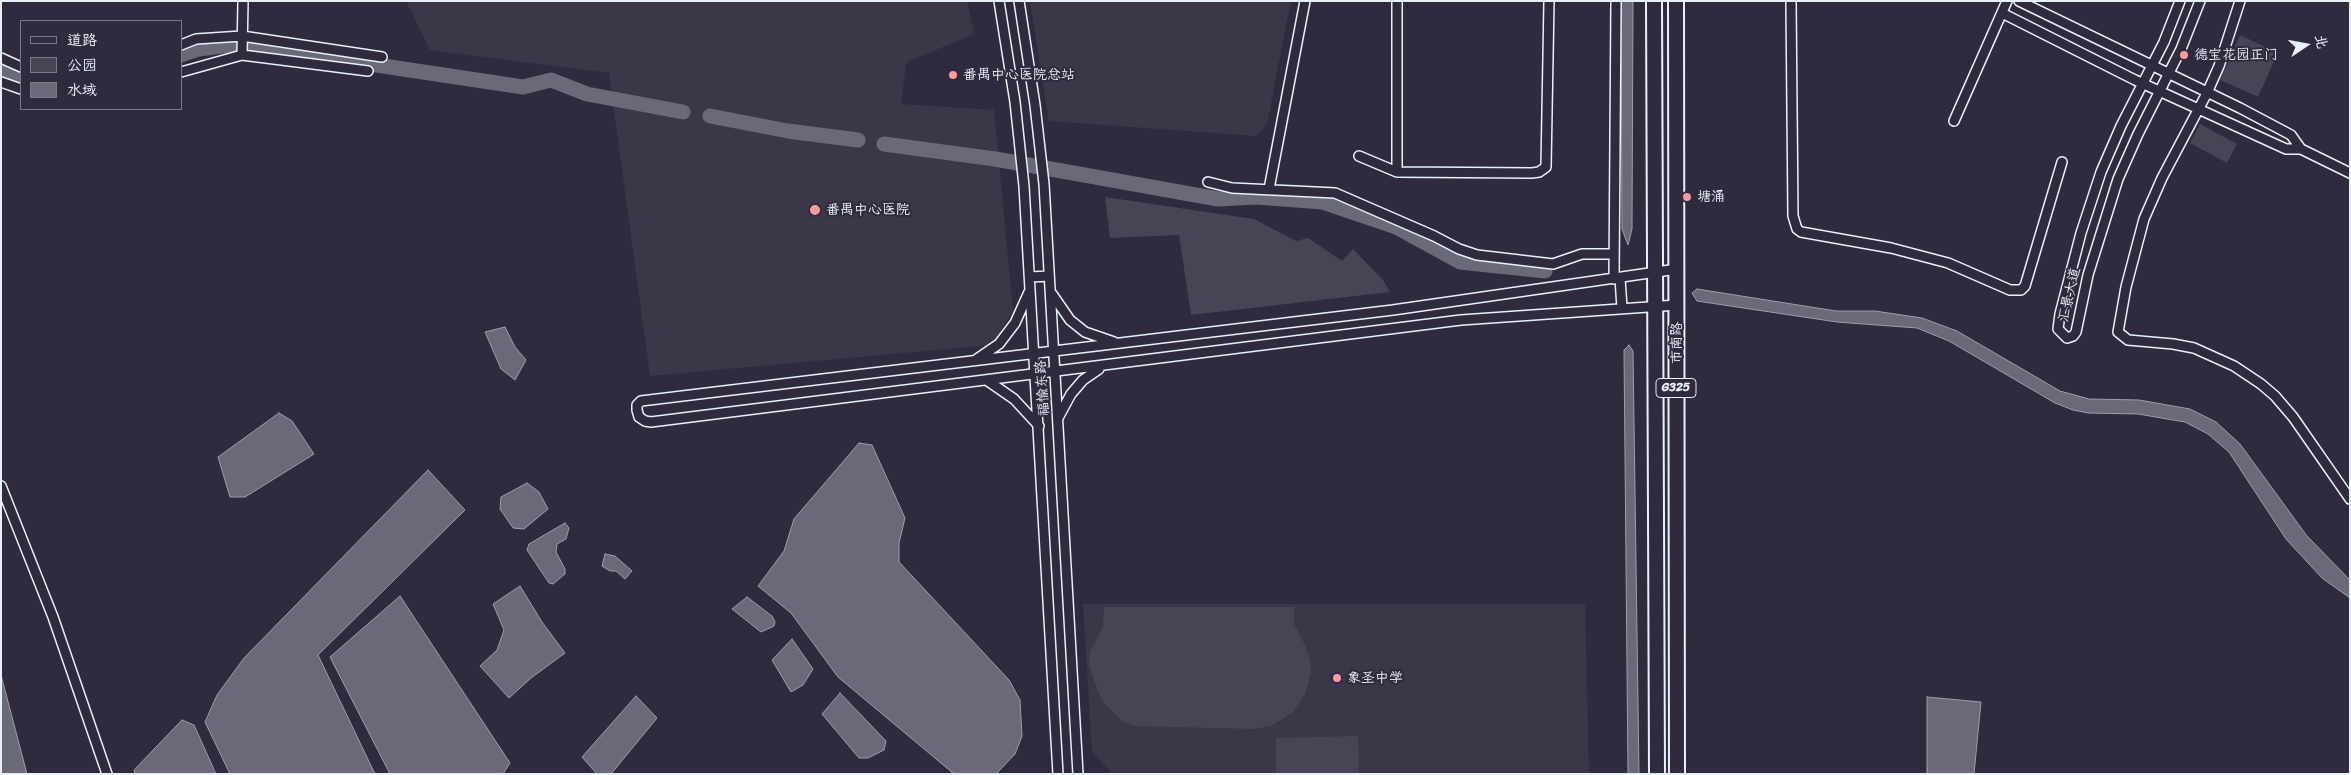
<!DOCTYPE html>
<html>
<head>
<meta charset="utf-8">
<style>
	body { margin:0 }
	#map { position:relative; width:2351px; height:775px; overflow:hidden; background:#2f2a3d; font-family:Sriracha,"LXGW WenKai TC",sans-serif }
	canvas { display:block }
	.frame { position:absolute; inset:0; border:2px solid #e8f1f8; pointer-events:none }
	.legend { position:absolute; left:20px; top:20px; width:162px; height:90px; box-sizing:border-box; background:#2f2a3d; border:1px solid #797a88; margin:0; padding:6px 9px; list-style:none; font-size:15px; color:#e8f1f8 }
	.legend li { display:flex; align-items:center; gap:10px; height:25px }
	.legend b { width:25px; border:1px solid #797a88 }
	.north { position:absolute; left:2281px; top:20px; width:50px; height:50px; -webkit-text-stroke:4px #2f2a3d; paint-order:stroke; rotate:78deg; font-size:14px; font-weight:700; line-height:20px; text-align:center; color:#e8f1f8 }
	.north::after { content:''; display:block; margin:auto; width:18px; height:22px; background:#e8f1f8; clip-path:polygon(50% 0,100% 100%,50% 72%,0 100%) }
</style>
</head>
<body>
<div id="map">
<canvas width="2351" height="775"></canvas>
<div class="frame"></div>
<ul class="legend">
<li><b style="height:6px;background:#2f2a3d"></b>道路</li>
<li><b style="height:14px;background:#464455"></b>公园</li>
<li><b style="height:14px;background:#696978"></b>水域</li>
</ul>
<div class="north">北</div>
</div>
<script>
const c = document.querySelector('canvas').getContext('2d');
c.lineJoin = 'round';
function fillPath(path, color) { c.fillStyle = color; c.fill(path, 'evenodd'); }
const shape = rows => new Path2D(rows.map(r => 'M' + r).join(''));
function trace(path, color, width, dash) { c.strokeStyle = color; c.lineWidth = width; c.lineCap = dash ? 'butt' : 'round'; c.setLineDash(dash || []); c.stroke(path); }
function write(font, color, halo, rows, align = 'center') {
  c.font = font + ' Sriracha,"LXGW WenKai TC",sans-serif'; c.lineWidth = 4; c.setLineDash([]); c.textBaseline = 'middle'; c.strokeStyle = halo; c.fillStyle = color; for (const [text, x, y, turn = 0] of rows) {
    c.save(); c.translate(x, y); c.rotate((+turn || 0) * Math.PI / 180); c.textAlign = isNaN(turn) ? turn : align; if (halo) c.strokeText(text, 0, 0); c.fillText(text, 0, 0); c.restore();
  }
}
fillPath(shape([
	[406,1,967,1,974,34,909,61,906,64,901,104,994,110,1013,310,992,345,650,376,609,73,430,50],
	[1030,1,1291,1,1267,124,1256,136,1049,121],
	[1083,604,1585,604,1589,774,1112,774,1092,752]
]), '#3b3749');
fillPath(shape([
	[2240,35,2278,53,2258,97,2220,80],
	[2200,124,2237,144,2227,163,2190,143],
	[1105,197,1254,219,1296,241,1308,238,1342,261,1353,249,1383,280,1390,292,1191,315,1179,235,1110,238],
	[1104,607,1294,607,1294,624,1305,645,1310,662,1311,673,1305,694,1293,712,1271,726,1253,729,1135,726,1123,722,1102,701,1089,666,1090,652,1103,627],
	[1358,736,1359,774,1276,774,1276,738]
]), '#464455');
const water = shape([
	[1621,1,1633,1,1632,229,1628,245,1622,229,1621,1],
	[1697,289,1836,311,1875,311,1922,318,1957,331,2060,391,2089,399,2139,400,2190,409,2216,422,2240,444,2307,536,2350,580,2350,598,2322,578,2286,539,2229,452,2208,434,2185,422,2138,414,2088,413,2073,410,2055,403,1949,341,1917,328,1837,322,1697,301,1692,293,1697,289],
	[505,327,515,347,526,360,515,380,501,369,485,332,505,327],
	[1629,345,1633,351,1639,774,1628,774,1624,350,1629,345],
	[279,413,292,421,314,454,245,497,230,497,218,457,279,413],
	[859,443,872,445,905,518,899,543,899,562,1009,680,1020,700,1022,736,1015,754,996,774,954,774,838,677,791,613,758,586,784,551,794,519,859,443],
	[428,470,465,510,318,655,375,774,230,774,205,722,217,695,244,658,428,470],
	[527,483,539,492,548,509,524,529,513,528,500,509,501,497,527,483],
	[565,523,569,528,566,539,557,544,556,552,565,569,565,574,553,584,549,583,527,550,529,544,565,523],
	[605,554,615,556,632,571,625,579,616,571,610,571,602,566,605,554],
	[520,586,542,622,565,653,531,678,509,698,480,666,497,650,504,630,493,604,520,586],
	[400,596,510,763,503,774,390,774,330,657,400,596],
	[747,597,772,616,775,622,774,626,761,632,732,609,747,597],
	[792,639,813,669,803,685,791,692,772,660,792,639],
	[1,675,27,774,1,774,1,675],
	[840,693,886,741,884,750,868,758,859,758,822,714,840,693],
	[636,696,657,718,611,774,597,774,582,757,636,696],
	[1927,697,1981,702,1974,774,1927,774,1927,697],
	[182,720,194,725,216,774,135,774,134,770,182,720]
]);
fillPath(water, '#696978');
trace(water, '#9c9fab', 1);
trace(shape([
	[181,55,199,49,237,44,523,87,551,80,587,94,683,112],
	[1,70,21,77],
	[710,116,788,131,858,140],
	[884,144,995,159,1218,199,1257,197,1322,202,1396,227,1460,262,1545,271]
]), '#696978', 15);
const minor = shape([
	[999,1,1015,102,1024,186,1058,774],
	[1019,1,1035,105,1044,184,1078,774],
	[1397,1,1397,172],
	[1791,1,1793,216,1797,229,1801,232,1891,248,1948,263,2010,290,2021,290,2025,286,2062,162],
	[2019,1,2240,108,2291,135,2301,149,2350,173],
	[2180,1,2164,42,2121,126,2101,172,2081,233,2060,314,2058,329,2067,338,2073,336,2076,332,2088,275,2118,179,2138,134,2181,49,2200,1],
	[2240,1,2219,66,2207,93,2162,178,2144,219,2126,287,2118,332,2128,340,2173,344,2194,348,2234,366,2261,384,2275,396,2293,417,2350,499],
	[2002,13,2135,80,2286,149,2301,149],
	[181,45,196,39,242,36,382,57],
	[242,55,243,1],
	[1,58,21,67],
	[181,72,242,55,368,71],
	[1,82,21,89],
	[1954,121,2007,1],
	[1359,156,1397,172,1532,173,1539,172,1546,167,1549,1],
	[1208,182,1232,188,1335,193,1434,236,1459,249,1477,255,1553,264,1582,254,1614,254],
	[1269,189,1305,1],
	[1677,269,1393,310,641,401,637,405,637,410,639,417,645,421,651,422,1461,320,1677,305],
	[1030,277,1049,276],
	[1620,278,1622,308],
	[1614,279,1616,1],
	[1052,294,1070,320,1085,332,1114,342],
	[977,359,999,344,1015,323,1029,292],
	[988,381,1014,399,1039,426],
	[1058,418,1071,394,1083,380,1099,369],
	[1,486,53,617,107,774]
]);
const highway = shape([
	[1654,1,1657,774],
	[1676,1,1677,774]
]);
trace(minor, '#e8f1f8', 12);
trace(highway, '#e8f1f8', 18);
trace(minor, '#2f2a3d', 9);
trace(highway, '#2f2a3d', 14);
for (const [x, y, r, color] of [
	[2184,55,5,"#ff9aa2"],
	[953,75,5,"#ff9aa2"],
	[1687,197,5,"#ff9aa2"],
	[815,210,6,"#ff9aa2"],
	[1337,678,5,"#ff9aa2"]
]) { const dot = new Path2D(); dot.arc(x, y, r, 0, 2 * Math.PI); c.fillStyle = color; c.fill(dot); trace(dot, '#2f2a3d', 2); }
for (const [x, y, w] of [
	[1676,388,40]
]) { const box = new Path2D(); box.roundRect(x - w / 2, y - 9.5, w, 19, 4); c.fillStyle = '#2f2a3d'; c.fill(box); trace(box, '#e8f1f8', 1); }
write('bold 12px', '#e8f1f8', null, [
	["G325",1676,388]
]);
write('14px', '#e8f1f8', '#2f2a3d', [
	["德宝花园正门",2194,55],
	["番禺中心医院总站",963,75],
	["塘涌",1697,197],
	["番禺中心医院",826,210],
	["象圣中学",1347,678]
], 'left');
write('14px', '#e8f1f8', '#2f2a3d', [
	["汇景大道",2070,295,-77],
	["市南路",1677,343,-90],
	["福愉东路",1043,388,-94]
]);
</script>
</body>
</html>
